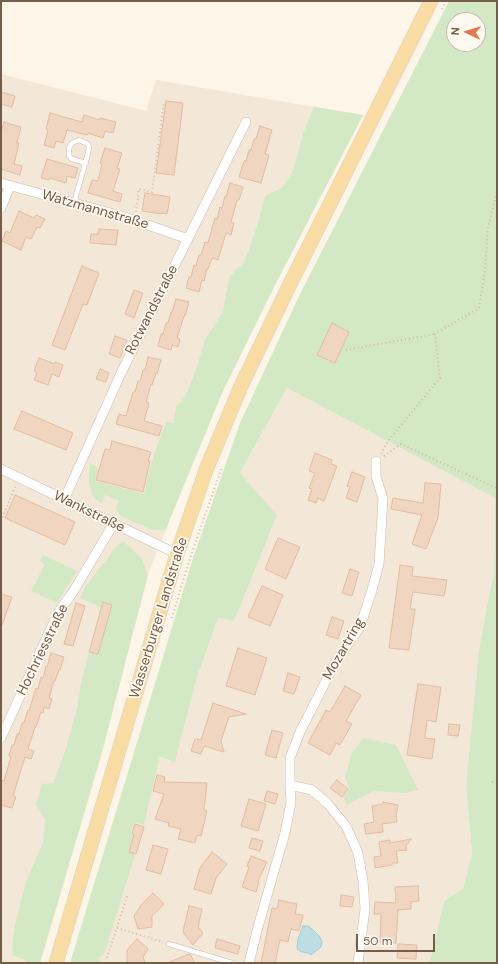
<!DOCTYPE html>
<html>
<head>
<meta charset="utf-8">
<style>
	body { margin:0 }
	#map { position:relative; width:498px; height:964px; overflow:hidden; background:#fcf5e8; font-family:"DM Sans",sans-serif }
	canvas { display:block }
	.frame { position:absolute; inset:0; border:2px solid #755d4c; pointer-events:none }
	.north { position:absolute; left:446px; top:12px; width:40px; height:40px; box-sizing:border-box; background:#fef9ee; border:1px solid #c7bbad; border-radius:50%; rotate:274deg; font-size:11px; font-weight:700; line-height:16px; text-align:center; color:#755d4c }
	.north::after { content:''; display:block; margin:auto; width:14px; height:18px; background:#e17852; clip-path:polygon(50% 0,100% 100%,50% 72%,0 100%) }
	.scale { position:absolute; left:356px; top:934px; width:79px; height:18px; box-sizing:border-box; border:2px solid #755d4c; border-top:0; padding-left:5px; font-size:12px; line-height:14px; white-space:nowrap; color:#755d4c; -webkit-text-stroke:3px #fef9ee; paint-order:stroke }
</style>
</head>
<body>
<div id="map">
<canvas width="498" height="964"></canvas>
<div class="frame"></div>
<div class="north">N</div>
<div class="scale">50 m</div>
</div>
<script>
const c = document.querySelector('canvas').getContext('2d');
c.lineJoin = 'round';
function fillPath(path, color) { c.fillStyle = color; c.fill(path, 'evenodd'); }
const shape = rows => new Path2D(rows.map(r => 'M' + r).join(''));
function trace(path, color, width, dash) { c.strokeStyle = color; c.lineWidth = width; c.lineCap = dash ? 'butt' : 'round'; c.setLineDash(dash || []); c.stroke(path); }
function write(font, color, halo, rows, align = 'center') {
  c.font = font + ' "DM Sans",sans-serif'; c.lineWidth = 3.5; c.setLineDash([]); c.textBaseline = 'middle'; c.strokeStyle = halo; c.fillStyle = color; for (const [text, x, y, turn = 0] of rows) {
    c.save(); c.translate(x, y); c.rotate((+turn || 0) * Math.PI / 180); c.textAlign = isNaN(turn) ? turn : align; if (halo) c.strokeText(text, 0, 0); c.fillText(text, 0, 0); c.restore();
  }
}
fillPath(shape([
	[1,74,146,111,156,80,363,115,275,285,222,393,170,519,148,575,101,756,40,963,1,963],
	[287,388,495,498,494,574,491,586,466,786,472,853,463,889,444,901,431,957,428,963,96,963,138,846,130,844,133,834,131,833,135,823,144,825,160,757,175,762,196,681,218,618,235,621,240,473]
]), '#f3e7d7');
fillPath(shape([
	[449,1,497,1,497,963,428,963,431,957,444,901,463,889,472,853,466,786,479,651,491,586,494,574,495,498,287,388,240,473,277,515,234,621,218,618,196,681,175,762,160,757,144,825,135,823,131,833,133,834,131,844,138,846,104,954,98,958,102,963,70,963,193,558,240,423,299,296],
	[454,20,478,20,478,44,454,44],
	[314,107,363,115,275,285,222,393,170,519,166,530,154,530,122,517,117,512,116,508,119,501,105,495,102,503,96,500,92,494,89,482,89,471,90,464,96,466,98,470,95,481,144,494,149,471,157,446,166,422,174,423,176,406,185,397,196,370,205,339,223,312,229,277,243,263,248,252,258,223,265,196,283,187,293,171,304,131],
	[123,541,141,558,148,575,101,756,40,963,25,963,26,960,13,956,12,947,15,925,26,882,43,843,45,820,36,804,42,784,53,783,63,758,77,709,81,683,89,653,107,620,102,608,80,598,86,586,115,548],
	[43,555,77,571,57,603,31,591,45,564,39,561],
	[363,738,396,745,418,790,405,793,374,791,347,805,343,797,349,788,345,777,351,755]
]), '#d3e9c6');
const water = shape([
	[303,926,308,926,312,929,320,937,322,942,321,947,311,955,308,953,302,952,298,950,297,947,298,939,303,926]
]);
fillPath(water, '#bddde5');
trace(water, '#a3ccd7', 1);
const building = shape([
	[1,92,15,96,12,107,1,104,1,92],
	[166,101,183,103,174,175,156,173,166,101],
	[50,113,82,122,84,115,99,120,100,118,116,122,113,133,105,131,103,138,88,133,87,135,67,130,63,143,56,141,54,148,44,145,48,130,46,129,50,113],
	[4,122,21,127,17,143,19,143,14,164,22,166,20,175,1,169,1,132,4,122],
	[260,126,272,130,265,154,269,155,261,183,239,177,244,161,246,161,249,150,251,150,254,139,256,139,260,126],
	[105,148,122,153,117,168,120,169,113,191,122,194,120,202,88,193,92,180,98,181,102,164,100,163,105,148],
	[47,159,78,168,75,178,67,176,66,183,50,178,49,180,41,178,47,159],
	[230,183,243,187,239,200,237,200,231,222,234,223,231,235,226,233,218,260,212,258,208,269,207,269,204,281,202,280,199,292,186,288,189,277,191,277,194,265,196,266,199,255,201,255,205,242,208,243,215,218,217,219,220,207,222,208,225,196,226,197,230,183],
	[145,193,170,197,167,214,162,213,162,214,142,211,145,193],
	[19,211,34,218,36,215,45,219,40,228,37,227,31,239,26,237,21,250,2,241,6,231,10,233,19,211],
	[99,229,118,230,116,245,90,243,91,234,98,234,99,229],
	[82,266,99,273,87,305,83,304,65,350,52,345,82,266],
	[134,290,143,293,134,318,125,314,134,290],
	[176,299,189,302,185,316,184,316,177,338,180,339,178,347,172,345,171,350,158,346,161,334,163,334,166,323,168,323,171,312,172,312,176,299],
	[332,323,349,332,335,363,317,355,332,323],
	[115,336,127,340,120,358,109,354,115,336],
	[148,357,161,360,157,374,156,373,152,385,151,384,146,402,149,403,144,421,162,426,159,436,116,424,119,414,126,416,133,392,135,392,138,381,140,381,143,370,145,370,148,357],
	[39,358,55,364,55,362,63,365,59,377,52,374,48,385,34,380,37,373,34,371,39,358],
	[100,369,109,373,106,382,96,379,100,369],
	[22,411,73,433,66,450,14,429,22,411],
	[112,441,151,452,148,461,150,461,143,492,96,480,105,449,110,450,112,441],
	[315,453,332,460,331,464,337,466,324,501,318,498,316,503,308,500,312,489,309,488,315,473,309,471,315,453],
	[352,472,365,477,357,502,346,498,350,487,347,486,352,472],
	[425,483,441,484,438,518,426,549,412,544,422,515,391,509,393,498,423,503,425,483],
	[15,495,75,522,65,545,5,518,15,495],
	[278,538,300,547,286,579,265,569,278,538],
	[400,565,413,567,412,576,447,580,444,596,413,592,410,609,415,609,409,650,389,648,400,565],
	[350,569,359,572,352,596,342,593,350,569],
	[262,586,283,595,270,626,248,617,262,586],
	[1,594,12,597,2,625,1,625,1,594],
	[103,602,112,605,98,654,89,652,103,602],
	[76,603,85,606,73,646,64,644,76,603],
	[332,617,344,621,338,639,326,635,332,617],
	[238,648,267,658,255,695,226,686,238,648],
	[51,653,64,657,60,670,59,670,55,681,54,681,49,698,52,699,49,709,44,707,43,713,41,712,36,727,35,727,28,749,34,751,31,759,25,757,13,796,16,797,12,808,1,805,1,785,2,780,4,781,11,757,9,756,12,745,14,745,17,734,19,734,22,723,24,723,28,710,29,711,36,688,38,689,41,677,43,678,46,666,47,667,51,653],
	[288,673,300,677,294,694,283,691,288,673],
	[418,684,441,687,436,722,427,720,425,738,435,739,432,759,407,755,418,684],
	[345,686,361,695,346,721,352,724,340,745,336,743,330,755,308,743,326,710,330,712,345,686],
	[213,703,246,714,229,717,221,741,224,752,204,746,201,754,191,751,195,739,201,740,213,703],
	[449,724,460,725,458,736,448,735,449,724],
	[272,730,283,733,276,758,265,755,272,730],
	[157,775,165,777,164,782,207,783,204,810,207,811,201,836,197,835,195,843,178,839,181,829,168,826,169,823,155,819,164,794,153,791,157,775],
	[337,780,348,789,342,797,330,788,337,780],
	[267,791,278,794,275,804,264,801,267,791],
	[249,799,266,804,258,831,241,826,249,799],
	[383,802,398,805,396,816,397,822,382,824,383,832,366,834,364,824,374,822,372,806,383,804,383,802],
	[135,824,144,827,136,854,129,852,134,834,132,833,135,824],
	[252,838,263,841,260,851,249,848,252,838],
	[411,839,406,846,407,850,396,851,398,863,392,863,392,865,375,868,374,857,381,856,379,842,390,840,390,843,411,839],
	[153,845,168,849,161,874,146,870,153,845],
	[212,852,227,864,216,878,211,894,194,889,200,868,212,852],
	[251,856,267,862,258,881,259,882,256,892,242,887,249,867,247,866,251,856],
	[418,886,419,901,411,902,411,909,398,910,396,943,380,942,381,914,374,914,375,902,396,903,395,887,418,886],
	[153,893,164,904,152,916,152,927,138,929,134,916,141,905,153,893],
	[341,895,354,897,352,907,340,906,341,895],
	[279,900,297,904,295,914,303,915,299,931,291,929,288,942,280,940,275,963,261,963,272,908,277,909,279,900],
	[189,906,202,909,198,927,203,933,193,945,183,932,189,906],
	[137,939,148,949,143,957,145,963,127,963,127,950,137,939],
	[217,939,240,946,238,954,215,948,217,939],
	[398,944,417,945,416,959,397,958,398,944],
	[189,954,190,954,195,963,167,963,189,954]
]);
fillPath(building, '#f0d6c0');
trace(building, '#e2bda1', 1);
const service = shape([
	[74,203,87,157,89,148,88,144,79,140,72,143,69,148,69,156,72,159,86,163],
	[169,944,232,963]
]);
const minor = shape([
	[1,183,125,217,188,239],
	[1,208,10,186],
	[1,469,177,554],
	[64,500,122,371,246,122],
	[1,738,52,626,60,610,73,592,114,523],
	[290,785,290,758,300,732,335,663,360,627,372,590,379,564,383,499,376,476,376,461],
	[249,963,258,927,285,833,291,802,290,785,312,790,327,803,346,826,358,853,363,881,365,909,358,963]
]);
const primary = shape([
	[56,963,177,554,206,470,241,386,290,284,431,1]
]);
trace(service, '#cebdae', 5.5);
trace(minor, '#cebdae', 10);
trace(primary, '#d8d2cd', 15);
trace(shape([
	[442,9,446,1],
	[136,212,139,189,152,192,164,102],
	[346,350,435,334],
	[381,454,388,441,440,378,435,334,479,308,485,271,488,228,497,191],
	[384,456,401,444,496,488,497,488],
	[1,491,3,490],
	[1,521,15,487],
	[172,618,190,558,222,467],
	[492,782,497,781],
	[117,928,163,942],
	[107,958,127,896]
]), '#d6b9a3', 2, [1, 3]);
trace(service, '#fff', 4.5);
trace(minor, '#fff', 9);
trace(primary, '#f8dca3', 14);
write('14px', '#755d4c', '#fef9ee', [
	["Watzmannstraße",95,210,16],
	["Rotwandstraße",152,310,-63],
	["Wankstraße",89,512,26],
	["Wasserburger Landstraße",159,618,-73],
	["Mozartring",344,649,-60],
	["Hochriesstraße",43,650,-64]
]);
</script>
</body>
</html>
